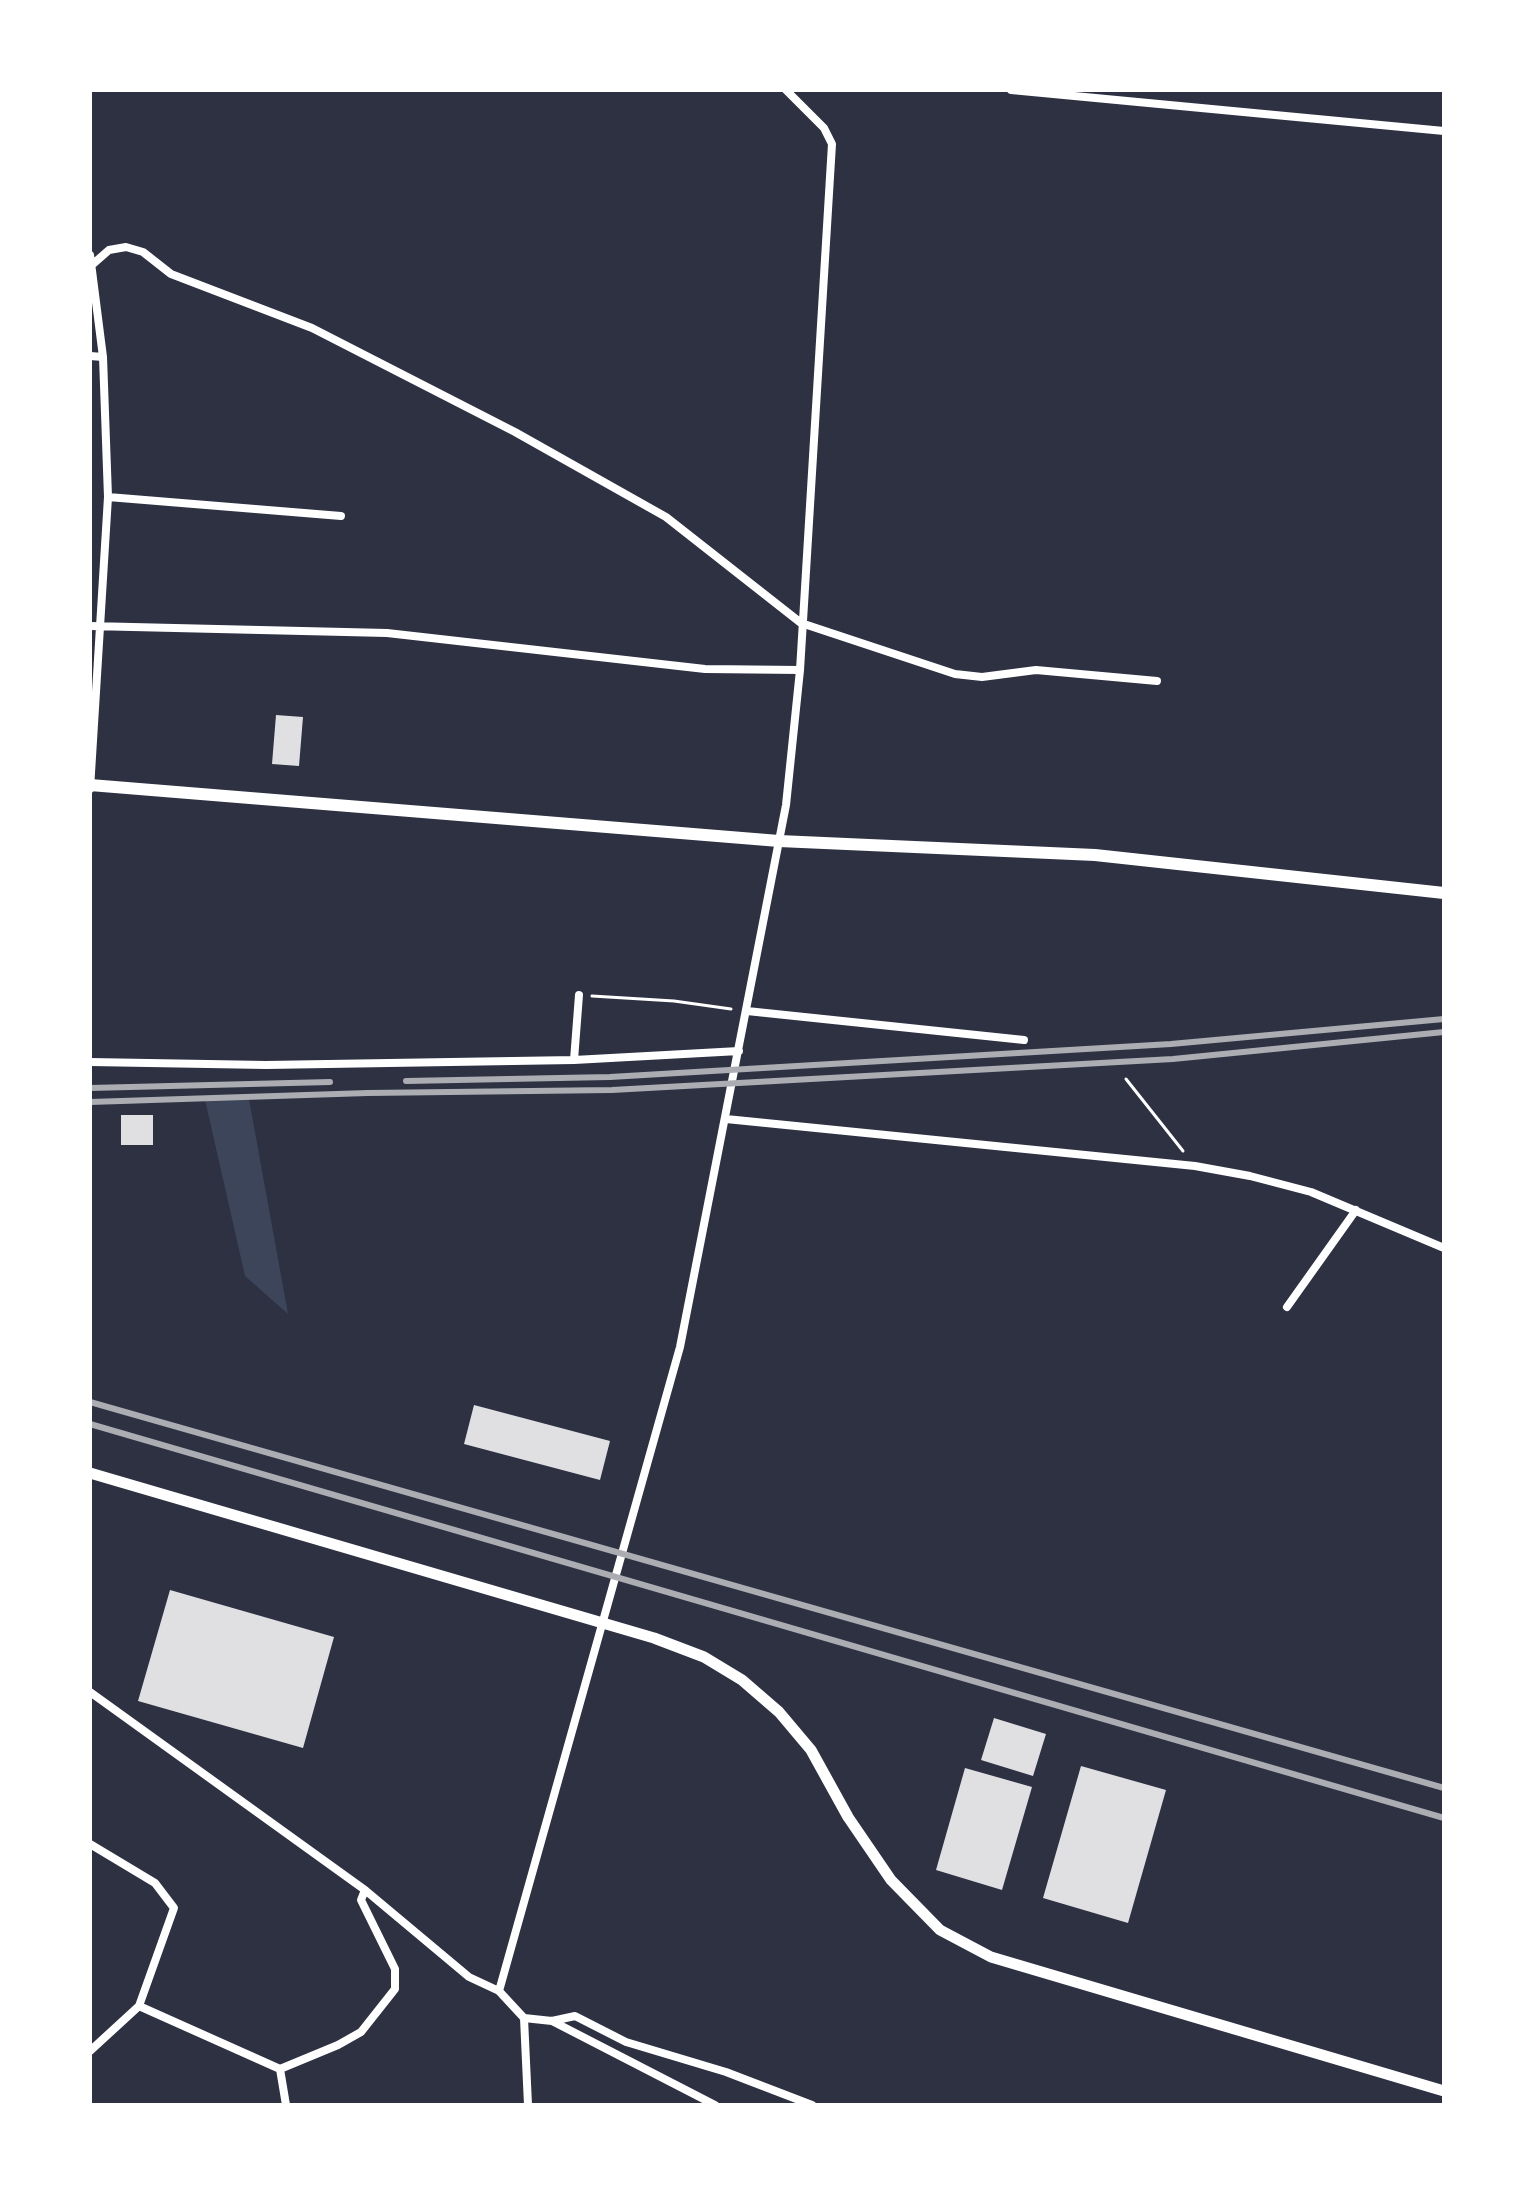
<!DOCTYPE html>
<html>
<head>
<meta charset="utf-8">
<style>
	body { margin:0 }
	#map { position:relative; width:1534px; height:2195px; overflow:hidden; background:#2d3142; font-family:Figtree,sans-serif }
	canvas { display:block }
	.frame { position:absolute; inset:0; border:92px solid #fff; pointer-events:none }
</style>
</head>
<body>
<div id="map">
<canvas width="1534" height="2195"></canvas>
<div class="frame"></div>
</div>
<script>
const c = document.querySelector('canvas').getContext('2d');
c.lineJoin = 'round';
function fillPath(path, color) { c.fillStyle = color; c.fill(path, 'evenodd'); }
const shape = rows => new Path2D(rows.map(r => 'M' + r).join(''));
function trace(path, color, width, dash) { c.strokeStyle = color; c.lineWidth = width; c.lineCap = dash ? 'butt' : 'round'; c.setLineDash(dash || []); c.stroke(path); }
fillPath(shape([
	[249,1099,288,1314,245,1276,205,1100]
]), '#3c4559');
fillPath(shape([
	[276,715,303,717,299,766,272,764],
	[121,1115,153,1115,153,1145,121,1145],
	[474,1405,610,1441,600,1480,464,1444],
	[170,1590,334,1637,303,1748,138,1701],
	[994,1718,1046,1734,1033,1776,981,1760],
	[1081,1766,1166,1790,1128,1923,1043,1898],
	[965,1768,1032,1787,1002,1890,936,1870]
]), '#e0e0e3');
trace(shape([
	[592,996,674,1001,731,1009],
	[1126,1079,1183,1151]
]), '#fff', 3);
trace(shape([
	[1011,90,1444,131],
	[90,255,103,357,108,497,90,789],
	[93,264,109,250,126,247,143,252,171,274,312,328,515,432,666,517,801,623,955,674,982,677,1036,670,1157,681],
	[90,356,103,357],
	[108,497,341,516],
	[90,626,387,633,705,669,800,670],
	[747,1011,1024,1040],
	[574,1060,579,995],
	[90,1062,266,1065,574,1060,739,1051],
	[726,1119,1195,1166,1250,1176,1311,1192,1444,1248],
	[1287,1307,1356,1210],
	[90,1692,365,1890,469,1977,499,1991,524,2018,552,2021,575,2016,626,2042,726,2072,812,2105],
	[90,1844,155,1883,174,1908,139,2006,90,2051],
	[499,1991,680,1347,786,805,800,670,832,144,824,128,786,90],
	[139,2006,280,2069,338,2045,361,2032,395,1989,395,1969,361,1900,365,1890],
	[524,2018,528,2105],
	[552,2021,715,2105],
	[280,2069,286,2105]
]), '#fff', 8);
trace(shape([
	[90,1473,654,1638,704,1657,742,1680,779,1712,811,1750,848,1817,891,1880,940,1930,991,1957,1444,2091]
]), '#fff', 11);
trace(shape([
	[90,785,779,841,1095,855,1444,893]
]), '#fff', 12);
trace(shape([
	[406,1081,610,1077,1171,1044,1444,1019],
	[90,1088,330,1082],
	[90,1102,368,1093,612,1090,1173,1059,1444,1032],
	[90,1402,1444,1788],
	[90,1424,1444,1818]
]), '#abadb3', 6);
</script>
</body>
</html>
